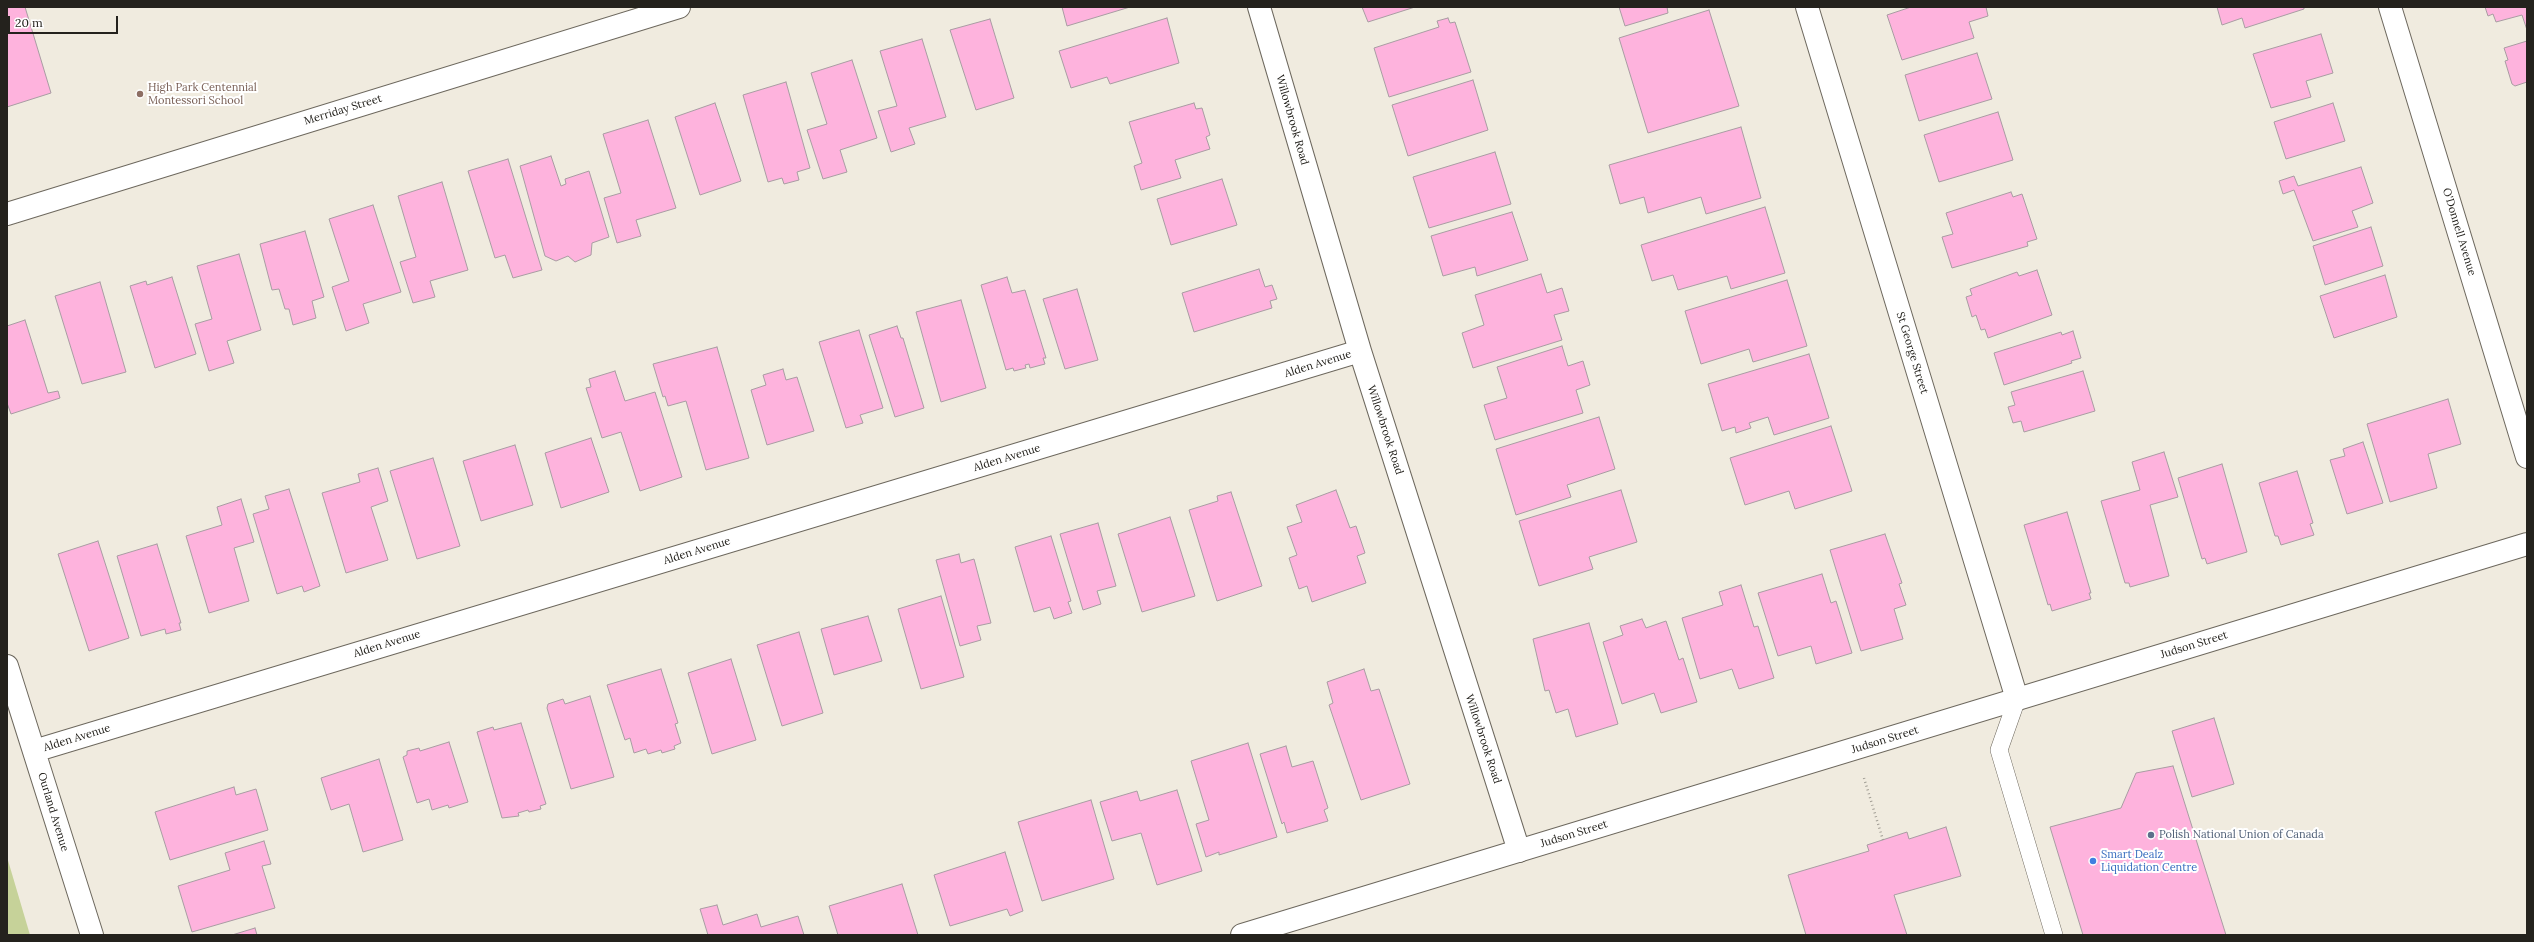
<!DOCTYPE html>
<html>
<head>
<meta charset="utf-8">
<style>
	body { margin:0 }
	#map { position:relative; width:2534px; height:942px; overflow:hidden; background:#f0ebdf; font-family:Lora,serif }
	canvas { display:block }
	.frame { position:absolute; inset:0; border:8px solid #24221d; pointer-events:none }
	.scale { position:absolute; left:8px; top:16px; width:110px; height:18px; box-sizing:border-box; border:2px solid #24221d; border-top:0; padding-left:5px; font-size:12px; line-height:14px; white-space:nowrap; color:#24221d; -webkit-text-stroke:3px #fff; paint-order:stroke }
</style>
</head>
<body>
<div id="map">
<canvas width="2534" height="942"></canvas>
<div class="frame"></div>
<div class="scale">20 m</div>
</div>
<script>
const c = document.querySelector('canvas').getContext('2d');
c.lineJoin = 'round';
function fillPath(path, color) { c.fillStyle = color; c.fill(path, 'evenodd'); }
const shape = rows => new Path2D(rows.map(r => 'M' + r).join(''));
function trace(path, color, width, dash) { c.strokeStyle = color; c.lineWidth = width; c.lineCap = dash ? 'butt' : 'round'; c.setLineDash(dash || []); c.stroke(path); }
function write(font, color, halo, rows, align = 'center') {
  c.font = font + ' Lora,serif'; c.lineWidth = 4; c.setLineDash([]); c.textBaseline = 'middle'; c.strokeStyle = halo; c.fillStyle = color; for (const [text, x, y, turn = 0] of rows) {
    c.save(); c.translate(x, y); c.rotate((+turn || 0) * Math.PI / 180); c.textAlign = isNaN(turn) ? turn : align; if (halo) c.strokeText(text, 0, 0); c.fillText(text, 0, 0); c.restore();
  }
}
fillPath(shape([
	[7,857,30,935,7,935]
]), '#c6d299');
const building = shape([
	[7,7,25,7,51,93,7,107,7,7],
	[1062,7,1130,7,1067,26,1062,7],
	[1362,7,1415,7,1368,22,1362,7],
	[1619,7,1667,7,1668,13,1625,26,1619,7],
	[1911,7,1986,7,1988,16,1969,22,1974,38,1902,60,1887,15,1911,7],
	[2217,7,2304,7,2304,9,2245,28,2242,18,2222,25,2217,7],
	[2485,7,2527,7,2527,30,2522,15,2496,22,2493,14,2488,16,2485,7],
	[1709,10,1739,106,1648,133,1619,38,1709,10],
	[1167,18,1179,63,1110,84,1107,77,1071,88,1059,51,1167,18],
	[1448,18,1450,23,1455,22,1471,72,1389,97,1374,48,1439,27,1437,21,1448,18],
	[990,19,1014,98,976,110,950,30,990,19],
	[2321,34,2333,73,2306,81,2311,97,2271,108,2253,54,2321,34],
	[922,39,946,117,909,128,915,144,891,152,878,111,897,106,880,51,922,39],
	[2527,41,2527,82,2515,86,2512,84,2505,61,2508,60,2504,48,2527,41],
	[1977,53,1992,99,1919,121,1905,75,1977,53],
	[852,60,877,138,840,150,847,172,823,179,807,130,827,124,811,73,852,60],
	[1473,80,1488,130,1408,156,1392,105,1473,80],
	[786,82,810,168,797,172,799,180,784,184,782,178,768,182,743,95,786,82],
	[715,103,741,181,700,195,675,117,715,103],
	[1194,103,1196,109,1202,108,1210,135,1206,137,1210,149,1175,160,1181,178,1141,190,1134,166,1142,163,1129,122,1194,103],
	[2333,103,2345,141,2286,159,2274,122,2333,103],
	[1998,112,2013,160,1939,182,1924,135,1998,112],
	[648,120,676,208,636,220,641,236,617,243,604,198,621,193,603,134,648,120],
	[1741,127,1761,198,1706,214,1701,197,1648,213,1644,197,1620,204,1609,165,1741,127],
	[1495,152,1511,204,1429,228,1413,177,1495,152],
	[551,156,561,186,566,184,565,179,589,171,609,237,592,243,591,255,575,262,568,256,556,261,545,256,520,166,551,156],
	[508,159,542,270,513,278,505,255,495,258,468,171,508,159],
	[2361,167,2373,203,2352,211,2358,227,2313,241,2294,190,2283,194,2279,181,2294,176,2298,186,2361,167],
	[1222,179,1237,225,1171,245,1157,199,1222,179],
	[442,182,468,270,430,281,435,297,413,303,400,262,416,257,398,196,442,182],
	[2011,192,2013,197,2022,194,2037,239,2027,242,2028,246,1952,268,1942,237,1953,234,1946,213,2011,192],
	[373,205,401,292,363,304,369,323,346,331,332,287,349,281,329,219,373,205],
	[1765,207,1785,273,1731,289,1727,276,1678,290,1673,275,1652,281,1641,245,1765,207],
	[1512,212,1528,260,1477,276,1475,267,1443,276,1431,236,1512,212],
	[2371,227,2383,266,2325,285,2313,246,2371,227],
	[305,231,324,297,312,301,316,318,293,325,289,309,285,309,279,289,272,290,260,244,305,231],
	[239,254,261,330,227,341,234,363,209,371,195,324,212,319,197,266,239,254],
	[1259,269,1265,287,1272,285,1277,299,1270,301,1272,308,1194,332,1182,293,1259,269],
	[2037,270,2052,315,1988,338,1985,329,1981,330,1976,315,1972,317,1966,297,1972,295,1970,289,2017,272,2019,276,2037,270],
	[1541,274,1547,293,1562,288,1569,311,1554,315,1562,340,1473,368,1462,333,1484,325,1475,295,1541,274],
	[2385,275,2397,317,2334,338,2320,296,2385,275],
	[172,277,196,354,155,368,130,286,146,281,147,285,172,277],
	[1007,277,1012,293,1025,290,1046,358,1043,358,1045,364,1030,368,1029,364,1025,365,1026,368,1014,371,1013,368,1006,370,981,285,1007,277],
	[1787,280,1807,346,1753,362,1749,349,1701,364,1685,311,1787,280],
	[100,282,126,372,82,384,55,296,100,282],
	[1077,289,1098,360,1065,369,1043,299,1077,289],
	[961,300,986,388,941,402,916,312,961,300],
	[25,320,48,393,58,391,60,398,11,414,7,403,7,326,25,320],
	[897,326,901,338,903,338,924,408,895,417,869,335,897,326],
	[859,330,883,408,860,415,863,423,846,428,819,342,859,330],
	[2073,331,2081,358,2071,361,2072,363,2004,385,1994,353,2061,332,2062,335,2073,331],
	[1562,346,1568,366,1583,361,1590,385,1576,390,1583,413,1495,440,1484,405,1507,398,1497,367,1562,346],
	[717,347,749,458,706,470,686,401,668,406,665,396,663,397,653,364,717,347],
	[1809,354,1829,418,1774,435,1768,417,1749,423,1751,428,1736,433,1735,427,1722,431,1708,384,1809,354],
	[783,369,786,380,797,377,814,431,767,445,751,390,766,385,763,375,783,369],
	[615,371,625,401,655,392,682,477,640,491,621,432,602,438,586,388,591,387,589,379,615,371],
	[2083,371,2095,411,2024,432,2021,421,2013,423,2008,407,2015,405,2011,392,2083,371],
	[2448,399,2461,444,2428,454,2437,488,2390,502,2367,424,2448,399],
	[1599,417,1615,469,1567,485,1571,497,1516,515,1496,449,1599,417],
	[1831,426,1852,491,1795,509,1789,491,1745,505,1730,458,1831,426],
	[591,438,609,492,561,508,545,453,591,438],
	[2363,442,2383,503,2347,514,2330,460,2345,456,2343,449,2363,442],
	[515,445,533,505,481,521,463,461,515,445],
	[2164,452,2178,497,2150,505,2169,576,2130,587,2129,583,2125,583,2101,501,2140,490,2132,462,2164,452],
	[433,458,460,546,417,559,390,471,433,458],
	[2222,464,2247,552,2207,564,2205,558,2202,559,2178,478,2222,464],
	[378,468,388,501,371,507,388,560,346,573,322,493,360,482,358,474,378,468],
	[2297,471,2313,523,2310,524,2314,535,2281,545,2278,536,2275,536,2259,483,2297,471],
	[289,489,320,586,304,592,302,586,277,594,253,514,269,509,265,496,289,489],
	[1336,490,1350,528,1356,526,1365,553,1357,556,1366,583,1312,602,1307,586,1299,589,1289,558,1297,555,1287,527,1302,522,1296,505,1336,490],
	[1621,490,1637,542,1589,557,1593,569,1539,586,1519,521,1621,490],
	[1231,492,1262,586,1217,601,1189,510,1218,501,1217,496,1231,492],
	[241,499,254,542,234,548,249,601,209,613,186,536,222,525,217,507,241,499],
	[2067,512,2091,593,2089,593,2091,599,2052,611,2050,604,2048,605,2024,525,2067,512],
	[1170,517,1195,596,1142,612,1118,534,1170,517],
	[1098,523,1116,586,1097,591,1101,604,1083,610,1060,534,1098,523],
	[1885,534,1902,583,1899,584,1906,605,1894,609,1903,639,1861,651,1830,550,1885,534],
	[1051,536,1071,601,1068,602,1072,613,1054,619,1050,607,1034,612,1015,547,1051,536],
	[98,541,129,638,89,651,58,554,98,541],
	[157,544,181,623,179,623,181,630,166,634,165,629,141,636,117,556,157,544],
	[959,554,961,563,974,559,991,623,977,626,981,640,960,646,936,560,959,554],
	[1822,574,1831,603,1836,601,1852,653,1816,664,1811,646,1778,656,1758,593,1822,574],
	[1741,585,1754,627,1758,626,1774,678,1739,689,1732,669,1700,679,1682,618,1723,605,1719,592,1741,585],
	[941,596,964,677,921,689,898,609,941,596],
	[868,616,882,661,834,675,821,629,868,616],
	[1642,619,1646,628,1666,621,1679,660,1683,658,1697,702,1661,713,1654,693,1622,704,1603,642,1623,635,1620,626,1642,619],
	[1589,623,1618,724,1576,737,1568,709,1556,713,1549,690,1545,691,1533,639,1589,623],
	[799,632,823,713,782,726,757,645,799,632],
	[731,659,756,740,712,754,688,673,731,659],
	[661,669,678,723,675,724,681,743,674,746,675,749,662,753,661,750,648,754,646,749,634,753,630,738,625,740,607,685,661,669],
	[1364,669,1371,691,1379,689,1410,784,1361,800,1329,705,1333,703,1327,682,1364,669],
	[590,696,614,777,571,789,547,708,548,704,563,699,565,704,590,696],
	[2214,718,2234,784,2192,797,2172,731,2214,718],
	[521,723,546,804,540,806,541,809,529,812,528,810,518,813,519,816,502,818,477,732,493,727,494,730,521,723],
	[449,742,468,802,449,808,448,805,432,810,429,799,417,803,403,757,407,755,407,751,419,748,420,751,449,742],
	[1248,743,1277,837,1219,855,1219,852,1206,857,1196,824,1209,820,1191,761,1248,743],
	[1286,746,1292,767,1313,761,1328,808,1324,810,1328,821,1287,833,1284,822,1282,824,1260,754,1286,746],
	[379,759,403,840,363,852,349,804,331,810,321,778,379,759],
	[2173,766,2226,935,2083,935,2050,827,2121,808,2136,773,2173,766],
	[234,787,236,795,256,789,268,830,170,860,155,812,234,787],
	[1177,790,1202,871,1157,885,1141,833,1112,841,1100,802,1137,791,1140,801,1177,790],
	[1091,800,1114,879,1042,901,1018,822,1091,800],
	[1946,827,1961,876,1894,895,1907,935,1806,935,1788,875,1869,851,1867,845,1907,832,1909,839,1946,827],
	[264,841,271,864,262,866,275,908,192,932,178,886,230,870,225,853,264,841],
	[1005,852,1023,911,1010,916,1007,909,950,926,934,875,1005,852],
	[902,884,918,935,838,935,829,906,902,884],
	[717,905,723,925,757,914,761,927,798,916,804,935,708,935,700,909,717,905],
	[255,928,257,935,232,935,255,928]
]);
fillPath(building, '#feb3dd');
trace(building, '#a89ca2', 1);
const service = shape([
	[2017,699,1999,750,2054,935]
]);
const minor = shape([
	[1259,7,1360,351,1519,851],
	[1807,7,2017,699],
	[2390,7,2527,457],
	[7,214,679,7],
	[7,666,92,935],
	[34,751,1360,351]
]);
const tertiary = shape([
	[1242,935,2527,544]
]);
trace(service, '#6d685e', 18);
trace(minor, '#6d685e', 24);
trace(tertiary, '#6d685e', 24);
trace(shape([
	[1864,778,1883,840]
]), '#a29e95', 2.5, [1, 3]);
trace(service, '#fff', 17);
trace(minor, '#fff', 22);
trace(tertiary, '#fff', 22);
for (const [x, y, r, color] of [
	[140,94,4,"#8d6e63"],
	[2151,835,4,"#5c6f8a"],
	[2093,861,4,"#3f7fe0"]
]) { const dot = new Path2D(); dot.arc(x, y, r, 0, 2 * Math.PI); c.fillStyle = color; c.fill(dot); trace(dot, '#fff', 1.5); }
write('11px', '#785e54', '#fff', [
	["High Park Centennial",148,88],
	["Montessori School",148,101]
], 'left');
write('11px', '#24221d', '#fff', [
	["Merriday Street",343,110,-17],
	["Willowbrook Road",1292,120,74],
	["O'Donnell Avenue",2459,232,73],
	["St George Street",1912,353,73],
	["Alden Avenue",1318,364,-17],
	["Willowbrook Road",1385,430,72],
	["Alden Avenue",1007,458,-17],
	["Alden Avenue",697,551,-17],
	["Alden Avenue",387,644,-17],
	["Judson Street",2194,645,-17],
	["Alden Avenue",77,738,-17],
	["Willowbrook Road",1483,739,72],
	["Judson Street",1885,740,-17],
	["Ourland Avenue",53,812,73],
	["Judson Street",1574,834,-17]
]);
write('11px', '#4e5e75', '#fff', [
	["Polish National Union of Canada",2159,835]
], 'left');
write('11px', '#366cbe', '#fff', [
	["Smart Dealz",2101,855],
	["Liquidation Centre",2101,868]
], 'left');
</script>
</body>
</html>
